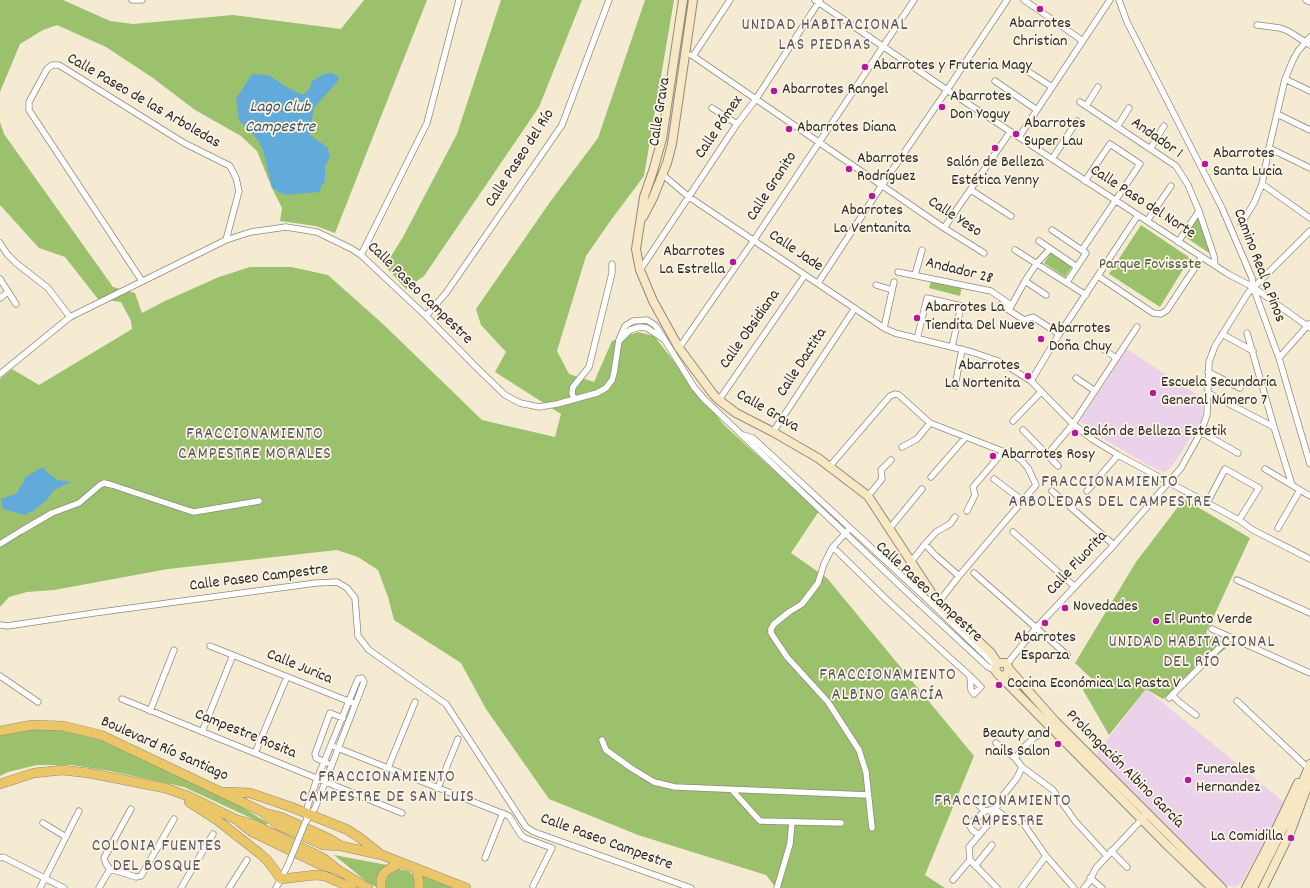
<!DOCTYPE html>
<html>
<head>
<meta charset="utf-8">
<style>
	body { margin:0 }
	canvas { display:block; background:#f5ebd2 }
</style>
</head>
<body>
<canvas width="1310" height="888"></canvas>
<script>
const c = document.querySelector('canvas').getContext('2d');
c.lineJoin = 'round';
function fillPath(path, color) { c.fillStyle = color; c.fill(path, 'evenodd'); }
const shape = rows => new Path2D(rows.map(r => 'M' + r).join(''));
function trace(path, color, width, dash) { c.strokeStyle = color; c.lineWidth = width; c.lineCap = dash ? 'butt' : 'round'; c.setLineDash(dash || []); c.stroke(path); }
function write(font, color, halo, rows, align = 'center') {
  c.font = font + ' Dekko,sans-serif'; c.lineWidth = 3.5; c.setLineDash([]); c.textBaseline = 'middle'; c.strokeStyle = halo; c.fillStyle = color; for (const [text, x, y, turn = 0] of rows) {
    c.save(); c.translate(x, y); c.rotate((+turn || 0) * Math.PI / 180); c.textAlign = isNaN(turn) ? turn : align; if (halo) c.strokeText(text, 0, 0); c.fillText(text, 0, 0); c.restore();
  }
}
fillPath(shape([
	[1127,349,1203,399,1202,424,1188,441,1178,458,1169,469,1164,472,1148,465,1092,432,1080,421],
	[1146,689,1285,803,1242,882,1236,887,1227,886,1095,756]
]), '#ecd1ea');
fillPath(shape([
	[0,0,63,0,110,21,133,24,233,15,341,29,364,0,427,0,335,233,316,226,280,221,282,208,272,188,257,151,241,136,195,110,153,78,106,47,57,25,43,30,20,44,0,92],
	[501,0,582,0,539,107,424,276,406,289,385,266,403,237,457,134],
	[645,0,674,0,644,176,611,220,586,256,557,351,569,374,594,382,612,341,638,332,654,336,724,425,819,511,791,553,827,578,974,756,925,875,945,888,776,888,766,875,638,835,549,799,486,709,461,663,394,620,388,597,378,570,358,557,337,550,168,569,54,590,27,592,9,597,0,607,0,379,12,369,39,385,132,329,131,321,121,302,98,299,65,257,39,248,0,205,0,122,4,134,113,287,135,293,142,313,165,301,219,277,250,267,291,267,328,275,384,325,482,420,555,437,561,414,495,372,506,352,481,325,476,309,550,202,598,138],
	[1199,215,1212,255,1184,236],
	[1141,225,1190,258,1160,307,1109,274],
	[1051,253,1072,267,1065,277,1044,263],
	[932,278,962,285,960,296,929,288],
	[1184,499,1250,538,1206,633,1230,645,1163,699,1146,689,1109,735,1083,690,1093,680,1075,663,1136,562],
	[39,728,70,732,99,739,235,803,268,823,266,825,184,787,110,771,72,765,37,765,8,772,0,776,0,735],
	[334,855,387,865,379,873,376,880,376,887,366,881],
	[399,869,408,871,412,874,414,879,415,888,386,888,386,882,387,877,394,871],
	[423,876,458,888,423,888]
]), '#9bc16c');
fillPath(shape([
	[332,73,339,77,337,82,314,108,309,134,328,148,330,156,325,167,325,182,321,186,320,192,285,195,272,188,263,150,257,139,239,120,236,99,252,74,268,75,290,89,303,95,310,88,312,81,324,74],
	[43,467,49,474,58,480,71,482,53,491,47,500,33,511,24,515,3,509,1,499,16,494,26,477]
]), '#62aad9');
const street = shape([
	[132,0,142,0],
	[815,0,947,90,1202,257,1228,274,1253,287,1310,328],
	[1024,0,1083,41],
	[1119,0,1127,22,1222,208,1252,278,1253,287,1279,358,1310,464],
	[1306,0,1310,2],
	[1257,25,1280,28,1288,31,1310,45],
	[691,55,693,56,730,0],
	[693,56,944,228,984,253],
	[1029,72,1052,87],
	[1285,79,1310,91],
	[995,81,1037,110],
	[1080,102,1176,166,1188,185,1199,211,1214,256,1215,265],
	[1086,106,1098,87],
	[712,108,737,124],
	[1277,114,1310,130],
	[1117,127,1129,108],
	[1019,137,1110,0],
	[1269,148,1310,168],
	[1150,149,1164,126],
	[1052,159,1077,121],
	[663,175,689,197,884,328,895,333,972,352,1001,362,1031,381,1073,424,1092,439,1118,455,1239,520,1253,530,1310,559],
	[1262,184,1310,218],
	[971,190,1011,216],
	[1147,221,1171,186],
	[1241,224,1254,203,1262,184,1269,148,1285,79,1293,60,1298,51,1310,37],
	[944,228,1010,132],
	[1052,230,1086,253,1067,282],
	[1039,241,1077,267],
	[1178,242,1199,211],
	[0,243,7,254,16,263,48,288,70,317],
	[1015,250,1086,295],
	[1082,250,1140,164,1110,144,1085,181],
	[361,255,427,123,459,0],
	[640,270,737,124,756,99,820,0],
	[898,272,991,291,1011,305],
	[915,275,922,250],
	[1098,276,1153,313,1161,314,1167,310,1202,257],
	[0,279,16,304],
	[142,281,29,110,29,102,47,69,52,65,59,65,184,143,230,166,236,178,239,191,226,240],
	[1025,281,1046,295],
	[818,283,882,185,947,90,1007,0],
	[876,285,892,290],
	[0,298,8,292],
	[1001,305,1024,320,1033,317,1059,334],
	[1009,310,1025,281,1037,263,1050,249],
	[426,316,446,293,562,125,609,0],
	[884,328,894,282],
	[1247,333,1274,427,1292,485],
	[1222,334,1253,351],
	[917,339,927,298,961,306,952,347],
	[620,340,630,330,640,327,647,328,662,338],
	[1099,346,1116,358],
	[679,348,754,240,914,0],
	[1279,358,1309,324],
	[1208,372,1240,388],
	[0,374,70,317,226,240,251,232,286,227,317,232,352,249,361,255,426,316,478,369,505,395,520,403,539,407,557,404,597,393,606,388,612,380,614,373,619,340,625,326,633,321,647,320,656,326,694,387,704,399,909,594,988,667,995,670],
	[1076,378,1095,391],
	[1031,381,1058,336,1138,215],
	[955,386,962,349],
	[1208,393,1274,427],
	[574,399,572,393,573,387,589,367,612,273,612,264],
	[719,400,805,275],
	[1013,421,1041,392],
	[1023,430,1058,466],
	[773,432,855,308],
	[1201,432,1238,453],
	[743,435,753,438,930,602,996,666],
	[902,447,917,439,930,423],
	[1047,455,1073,424,1137,327],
	[830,466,890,396,895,394,899,395,930,423,1015,456,1021,460,1028,468,1036,485,959,576,938,603],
	[1265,469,1310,496],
	[931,477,965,438],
	[994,479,1023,501],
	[1052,491,1114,545],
	[1087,491,1118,455],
	[868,496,882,479,881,470,891,460],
	[1207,503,1225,469,1259,488,1239,520],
	[967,511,975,495,973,487,1002,453],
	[850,528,832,548,824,564,818,583,802,604,789,612,774,624,771,629,771,633,787,657,828,702,859,750,866,772,872,828],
	[890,528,922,489],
	[1278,528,1300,490],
	[1013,532,1074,586],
	[0,544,21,531,52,513,79,503,100,485,104,483,112,485,190,511,194,512,259,501],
	[925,544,935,555,959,576],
	[832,548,837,551,887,600,950,658,970,676,981,687,974,694,971,690,970,676],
	[911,562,925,544,936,532,950,524,955,517],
	[974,573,1067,655],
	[1237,580,1310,613],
	[0,625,7,626,94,613,316,583,337,582,347,588,355,598,358,636,369,650,446,704,526,827,534,832,691,888],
	[1212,629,1310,673],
	[210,646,353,703],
	[1007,664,1036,628,1114,545,1181,468,1201,432,1207,415,1209,362,1215,346,1248,293,1310,231],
	[0,676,38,702],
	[1172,695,1179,702,1196,715],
	[1169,698,1230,637],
	[122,699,402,813],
	[1237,701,1308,768],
	[150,711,174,650],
	[202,732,233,655],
	[602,740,606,750,631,768,654,782,675,787,868,795],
	[996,743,1015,758,1022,767,1053,790,1075,821,1107,856],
	[335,747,509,816,521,835,525,838,552,848,533,886],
	[255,753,287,677],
	[1015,758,1026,745,1035,737,1054,728],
	[327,763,316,758,315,754,330,713,343,718],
	[388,768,415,702],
	[438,788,458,739],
	[732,790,760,821,841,823],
	[975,802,985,811,995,809,1004,816,1017,820,1023,823,1046,856,1074,888],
	[131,809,104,858,106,864,110,869,136,877,141,876,174,819],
	[43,823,66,837],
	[305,823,315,808,364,682,362,678,358,679,317,779,308,805,306,813,307,819],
	[979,835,972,830,970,826,972,822,985,811],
	[1111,851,1127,867],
	[0,858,3,857,64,888],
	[485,858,503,813],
	[975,866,992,845],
	[1090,878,1102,888],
	[953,880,970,860],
	[40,888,79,811],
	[99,888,110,869],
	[181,888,213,834],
	[229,888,247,860],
	[276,888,288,865],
	[777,888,790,844,792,822],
	[997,888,970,860,969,847,990,822,1001,798,1017,778,1022,767],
	[1022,888,1046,856],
	[1084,888,1089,882,1096,868,1144,817]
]);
const secondary = shape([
	[683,0,662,139,653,171,644,197,636,249,640,270,653,301,679,348,713,394,719,400,736,413,773,432,818,458,868,496,938,603,991,653,998,664],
	[643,217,653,198,667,163,672,144,693,0],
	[1009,669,1055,721,1222,888],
	[999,675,1004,676,1008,672,1008,666,1005,663,999,663,996,666,995,670,998,674,1168,846,1212,888],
	[1246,888,1272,838,1298,783],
	[1253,888,1289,816,1310,764],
	[1263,888,1290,833,1306,790,1310,776]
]);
const primary = shape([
	[0,731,32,725,63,726,101,735,265,813,281,817,328,838,341,846],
	[0,784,34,773,62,770,89,773,165,788,188,796,235,819,255,825,323,858,338,870,368,888],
	[226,792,250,793,291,807,348,830,360,838,379,853],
	[189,802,217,820,259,853,267,860,281,879,315,875,325,876,352,888],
	[265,814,278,825,323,845,341,846,382,855,466,888],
	[239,822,252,832,321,865,335,869],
	[416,869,419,881,419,888],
	[381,888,381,879,384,873,389,869,400,863]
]);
trace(street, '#908b7e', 7);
trace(secondary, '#908b7e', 10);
trace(primary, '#908b7e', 10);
trace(street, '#fff', 5.5);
trace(secondary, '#f7e8c3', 8);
trace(primary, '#ebc669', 9);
const streetBridge = shape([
	[288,865,305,823]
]);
trace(streetBridge, '#908b7e', 7, []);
trace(streetBridge, '#fff', 5.5);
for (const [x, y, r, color] of [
	[1040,9,4,"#b5179e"],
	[865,67,4,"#b5179e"],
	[774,91,4,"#b5179e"],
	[942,107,4,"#b5179e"],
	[789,129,4,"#b5179e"],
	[1016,134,4,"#b5179e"],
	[995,148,4,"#b5179e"],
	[1205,164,4,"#b5179e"],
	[849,169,4,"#b5179e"],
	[872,196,4,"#b5179e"],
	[733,262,4,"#b5179e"],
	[917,318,4,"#b5179e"],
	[1041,339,4,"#b5179e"],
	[1028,376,4,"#b5179e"],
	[1153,393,4,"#b5179e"],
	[1075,433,4,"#b5179e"],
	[993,456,4,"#b5179e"],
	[1065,608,4,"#b5179e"],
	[1156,621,4,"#b5179e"],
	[1045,623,4,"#b5179e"],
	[999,685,4,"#b5179e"],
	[1058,744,4,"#b5179e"],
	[1188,780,4,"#b5179e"],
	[1291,838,4,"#b5179e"]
]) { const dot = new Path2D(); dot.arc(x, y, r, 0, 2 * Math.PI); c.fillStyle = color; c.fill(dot); trace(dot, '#fcf5e5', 1.5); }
write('16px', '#2b2b2b', '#fcf5e5', [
	["Abarrotes",1040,25,"center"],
	["Christian",1040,43,"center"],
	["Abarrotes y Fruteria Magy",873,67],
	["Abarrotes Rangel",782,91],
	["Abarrotes",950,98],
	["Don Yoguy",950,116],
	["Abarrotes",1024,125],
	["Super Lau",1024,143],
	["Abarrotes Diana",797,129],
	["Abarrotes",1213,155],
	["Santa Lucia",1213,173],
	["Abarrotes",857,160],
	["Rodríguez",857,178],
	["Salón de Belleza",995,164,"center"],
	["Estética Yenny",995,182,"center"],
	["Abarrotes",872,212,"center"],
	["La Ventanita",872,230,"center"],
	["Abarrotes",725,253,"right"],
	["La Estrella",725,271,"right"],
	["Abarrotes La",925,309],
	["Tiendita Del Nueve",925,327],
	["Abarrotes",1049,330],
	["Doña Chuy",1049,348],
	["Abarrotes",1020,367,"right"],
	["La Nortenita",1020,385,"right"],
	["Escuela Secundaria",1161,384],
	["General Número 7",1161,402],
	["Salón de Belleza Estetik",1083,433],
	["Abarrotes Rosy",1001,456],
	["Novedades",1073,608],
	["El Punto Verde",1164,621],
	["Abarrotes",1045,639,"center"],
	["Esparza",1045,657,"center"],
	["Cocina Económica La Pasta V",1007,685],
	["Beauty and",1050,735,"right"],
	["nails Salon",1050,753,"right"],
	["Funerales",1196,771],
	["Hernandez",1196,789],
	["La Comidilla",1283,838,"right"]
], 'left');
write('16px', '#2b2b2b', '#fcf5e5', [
	["Calle Paseo de las Arboledas",143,102,30],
	["Calle Grava",661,112,-81],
	["Calle Pómex",720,128,-56],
	["Andador 1",1156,139,35],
	["Calle Paseo del Río",521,159,-57],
	["Calle Granito",773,187,-57],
	["Calle Paso del Norte",1142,203,33],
	["Calle Yeso",954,218,33],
	["Calle Jade",795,252,34],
	["Camino Real a Pinos",1258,266,69],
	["Andador 28",959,272,14],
	["Calle Paseo Campestre",419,294,44],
	["Calle Obsidiana",751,330,-55],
	["Calle Dactita",803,363,-57],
	["Calle Grava",767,412,30],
	["Calle Fluorita",1078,564,-47],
	["Calle Paseo Campestre",259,579,-7],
	["Calle Paseo Campestre",928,593,43],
	["Calle Jurica",299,668,22],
	["Campestre Rosita",245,735,22],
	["Boulevard Río Santiago",164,750,24],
	["Prolongación Albino García",1124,770,45],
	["Calle Paseo Campestre",606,843,20]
]);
write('16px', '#4d583e', '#fcf5e5', [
	["Parque Fovissste",1150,266]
]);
c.letterSpacing = '1px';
write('17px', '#5b5664', '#fcf5e5', [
	["UNIDAD HABITACIONAL",825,27],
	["LAS PIEDRAS",825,47],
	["FRACCIONAMIENTO",255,436],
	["CAMPESTRE MORALES",255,456],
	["FRACCIONAMIENTO",1110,484],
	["ARBOLEDAS DEL CAMPESTRE",1110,504],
	["UNIDAD HABITACIONAL",1192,644],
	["DEL RÍO",1192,664],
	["FRACCIONAMIENTO",888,677],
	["ALBINO GARCÍA",888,697],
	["FRACCIONAMIENTO",387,779],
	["CAMPESTRE DE SAN LUIS",387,799],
	["FRACCIONAMIENTO",1003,803],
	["CAMPESTRE",1003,823],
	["COLONIA FUENTES",157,848],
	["DEL BOSQUE",157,868]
]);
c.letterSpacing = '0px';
write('italic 17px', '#3e5768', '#fcf5e5', [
	["Lago Club",280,109],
	["Campestre",280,129]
]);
</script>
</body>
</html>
